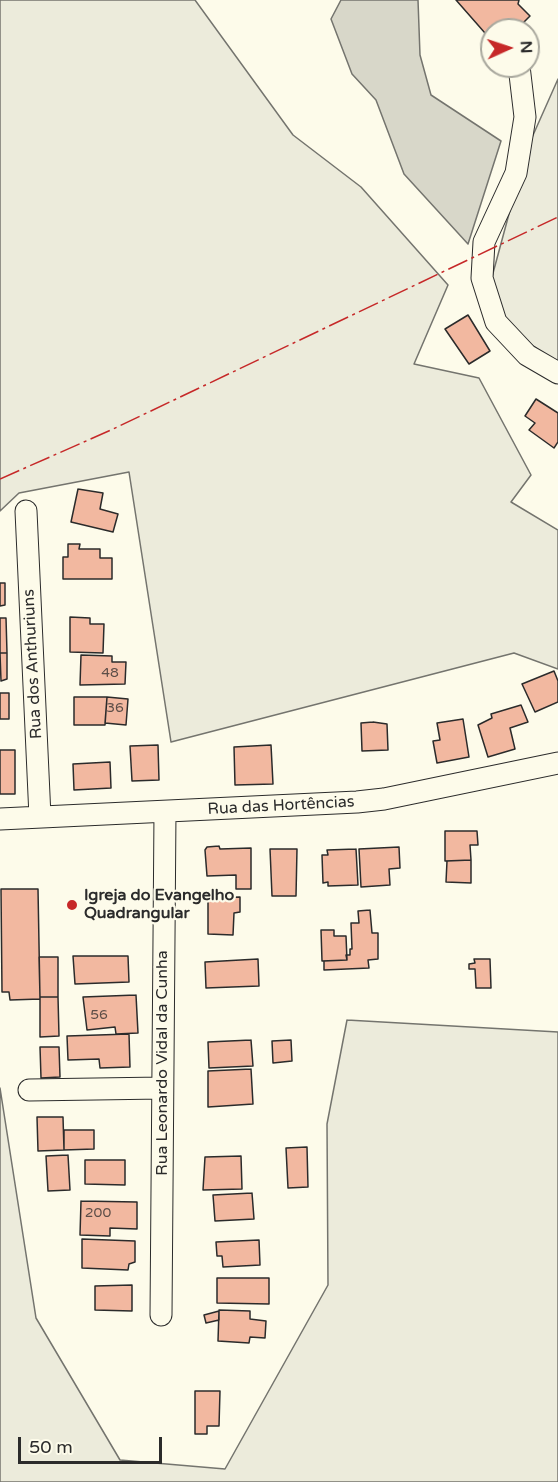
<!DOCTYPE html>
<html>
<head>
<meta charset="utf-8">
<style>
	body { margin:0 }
	#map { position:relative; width:558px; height:1482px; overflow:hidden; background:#fdfbea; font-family:"Varela Round",sans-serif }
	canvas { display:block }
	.north { position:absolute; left:480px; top:18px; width:60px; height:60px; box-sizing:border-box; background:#fdfbea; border:2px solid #a9a89e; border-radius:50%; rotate:87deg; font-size:16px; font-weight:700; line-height:24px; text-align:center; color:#2b2b2b }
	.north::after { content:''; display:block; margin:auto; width:21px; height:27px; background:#c62828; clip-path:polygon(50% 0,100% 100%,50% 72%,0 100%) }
	.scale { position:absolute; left:18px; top:1437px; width:144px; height:27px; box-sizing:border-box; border:3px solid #2b2b2b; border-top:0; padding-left:8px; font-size:18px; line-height:21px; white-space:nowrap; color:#2b2b2b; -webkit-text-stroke:4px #fdfbea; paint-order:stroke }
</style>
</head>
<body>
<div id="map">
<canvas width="558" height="1482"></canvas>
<div class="north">N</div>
<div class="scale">50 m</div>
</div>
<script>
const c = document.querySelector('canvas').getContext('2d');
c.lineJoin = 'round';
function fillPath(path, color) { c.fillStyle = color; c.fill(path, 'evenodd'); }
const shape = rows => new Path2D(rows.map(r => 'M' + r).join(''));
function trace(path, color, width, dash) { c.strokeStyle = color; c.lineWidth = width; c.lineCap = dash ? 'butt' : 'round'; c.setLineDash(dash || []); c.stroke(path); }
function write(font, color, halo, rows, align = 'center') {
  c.font = font + ' "Varela Round",sans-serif'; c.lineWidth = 4.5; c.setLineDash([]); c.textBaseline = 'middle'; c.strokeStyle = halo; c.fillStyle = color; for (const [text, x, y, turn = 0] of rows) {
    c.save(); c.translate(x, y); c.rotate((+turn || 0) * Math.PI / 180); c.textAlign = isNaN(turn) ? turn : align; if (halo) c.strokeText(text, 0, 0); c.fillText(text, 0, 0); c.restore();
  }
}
const green = shape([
	[0,0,195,0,293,135,361,187,448,285,414,364,479,378,531,475,511,502,558,530,558,669,514,653,171,742,129,472,19,493,0,511,0,0],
	[558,79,558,364,503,324,489,288,526,151,558,79],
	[347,1020,558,1032,558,1482,0,1482,0,1088,36,1318,120,1460,225,1469,328,1285,327,1124,347,1020]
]);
fillPath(green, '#ecebdb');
trace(green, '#74746e', 1.5);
const water = shape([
	[341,0,418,0,420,55,431,95,501,141,468,244,404,174,376,100,352,74,331,19,341,0]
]);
fillPath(water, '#d8d7c9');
trace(water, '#74746e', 1.5);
const building = shape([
	[456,0,519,0,518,4,530,16,516,30,492,30,492,41,456,0],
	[468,315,490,351,469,364,445,329,468,315],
	[536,399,558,413,558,442,554,448,529,430,535,423,525,416,536,399],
	[78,489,103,493,100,509,118,514,113,532,71,522,78,489],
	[68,544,80,544,79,549,100,549,100,558,112,558,112,579,63,579,63,557,68,557,68,544],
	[0,583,5,583,5,605,0,606,0,583],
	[70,617,90,618,90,624,104,624,103,653,70,652,70,617],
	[0,618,6,618,7,653,0,653,0,618],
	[0,653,7,653,7,679,1,681,0,653],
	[81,655,112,656,112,662,126,662,125,684,80,685,81,655],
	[554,671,558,681,558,702,535,712,522,684,554,671],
	[0,693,9,693,9,719,0,719,0,693],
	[74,697,107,697,105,725,74,725,74,697],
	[107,697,128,699,126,725,105,723,107,697],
	[521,705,528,722,510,728,515,749,488,757,478,725,492,718,491,714,521,705],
	[463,719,469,757,437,763,433,741,440,740,437,723,463,719],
	[373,722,387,724,388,750,362,751,361,723,373,722],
	[158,745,159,780,132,781,130,746,158,745],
	[271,745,273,784,235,785,234,747,271,745],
	[0,750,15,750,15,794,0,794,0,750],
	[110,762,111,788,74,790,73,764,110,762],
	[445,831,477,831,478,845,470,845,471,860,445,861,445,831],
	[219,846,220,849,251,848,251,889,236,889,236,875,207,876,205,850,207,847,219,846],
	[399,847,400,868,389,869,390,885,361,887,359,849,399,847],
	[270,849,297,849,296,896,272,896,270,849],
	[356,849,358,885,328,886,328,882,323,883,322,855,328,855,327,850,356,849],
	[471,860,471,883,446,882,447,861,471,860],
	[1,889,38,889,40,999,10,1000,9,992,2,992,1,889],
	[240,897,240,912,234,913,233,935,208,934,208,898,240,897],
	[370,910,372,933,378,933,378,959,368,960,369,968,324,970,324,961,347,960,346,955,350,955,350,949,352,949,351,923,359,923,358,911,370,910],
	[321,930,334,930,334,936,346,936,347,960,322,961,321,930],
	[73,956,128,956,129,982,75,984,73,956],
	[39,957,58,957,58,997,40,997,39,957],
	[258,959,259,986,206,988,205,962,258,959],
	[474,959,490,959,491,988,476,988,475,969,469,969,469,964,475,963,474,959],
	[136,995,138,1033,116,1034,115,1027,87,1030,83,997,136,995],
	[40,997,58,997,59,1036,40,1037,40,997],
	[129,1034,130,1067,100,1068,99,1059,68,1060,67,1036,129,1034],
	[251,1040,253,1066,209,1068,208,1042,251,1040],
	[291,1040,292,1061,273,1063,272,1041,291,1040],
	[40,1047,59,1047,60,1077,41,1078,40,1047],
	[251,1069,253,1104,208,1107,208,1071,251,1069],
	[37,1117,63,1117,64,1150,38,1151,37,1117],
	[64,1130,94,1130,94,1149,64,1150,64,1130],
	[307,1147,308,1187,288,1188,286,1148,307,1147],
	[68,1155,70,1190,48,1191,46,1156,68,1155],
	[241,1156,242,1189,203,1190,205,1157,241,1156],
	[85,1160,125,1160,125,1185,85,1184,85,1160],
	[252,1193,254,1219,215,1221,213,1195,252,1193],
	[81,1201,137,1202,137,1229,110,1228,110,1236,80,1235,81,1201],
	[82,1239,135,1241,135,1262,129,1264,128,1270,82,1268,82,1239],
	[259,1240,260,1265,223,1267,222,1256,217,1256,216,1242,259,1240],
	[217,1278,269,1278,269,1304,217,1303,217,1278],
	[132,1285,132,1311,95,1310,95,1286,132,1285],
	[219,1310,250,1311,250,1319,266,1321,265,1338,250,1337,249,1343,218,1341,219,1310],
	[219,1311,219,1320,206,1323,204,1315,219,1311],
	[195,1391,220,1391,219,1426,207,1426,207,1434,195,1434,195,1391]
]);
fillPath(building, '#f2b8a0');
trace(building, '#2b2b2b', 1.5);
const minor = shape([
	[519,66,525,117,516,173,484,242,482,278,496,322,527,355,558,373],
	[26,511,40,817],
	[0,819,357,802,384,799,558,763],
	[29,1090,162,1088],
	[161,1315,165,812]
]);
trace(minor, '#2b2b2b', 23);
trace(minor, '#fdfbea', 21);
trace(shape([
	[0,479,111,430,558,217]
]), '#c62828', 1.5, [21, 4.5, 3, 4.5]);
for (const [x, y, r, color] of [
	[72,905,6,"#c62828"]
]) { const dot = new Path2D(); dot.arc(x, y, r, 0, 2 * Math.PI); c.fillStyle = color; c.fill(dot); trace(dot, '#fdfbea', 2); }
write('14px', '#5d4e48', null, [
	["48",110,673],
	["36",115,708],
	["56",99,1015],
	["200",98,1213]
]);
write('16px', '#2b2b2b', '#fdfbea', [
	["Rua dos Anthuriuns",33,664,-93],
	["Rua das Hortências",281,806,-3],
	["Rua Leonardo Vidal da Cunha",163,1063,-90]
]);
write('bold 16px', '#2b2b2b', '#fdfbea', [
	["Igreja do Evangelho",84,896],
	["Quadrangular",84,914]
], 'left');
</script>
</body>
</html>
